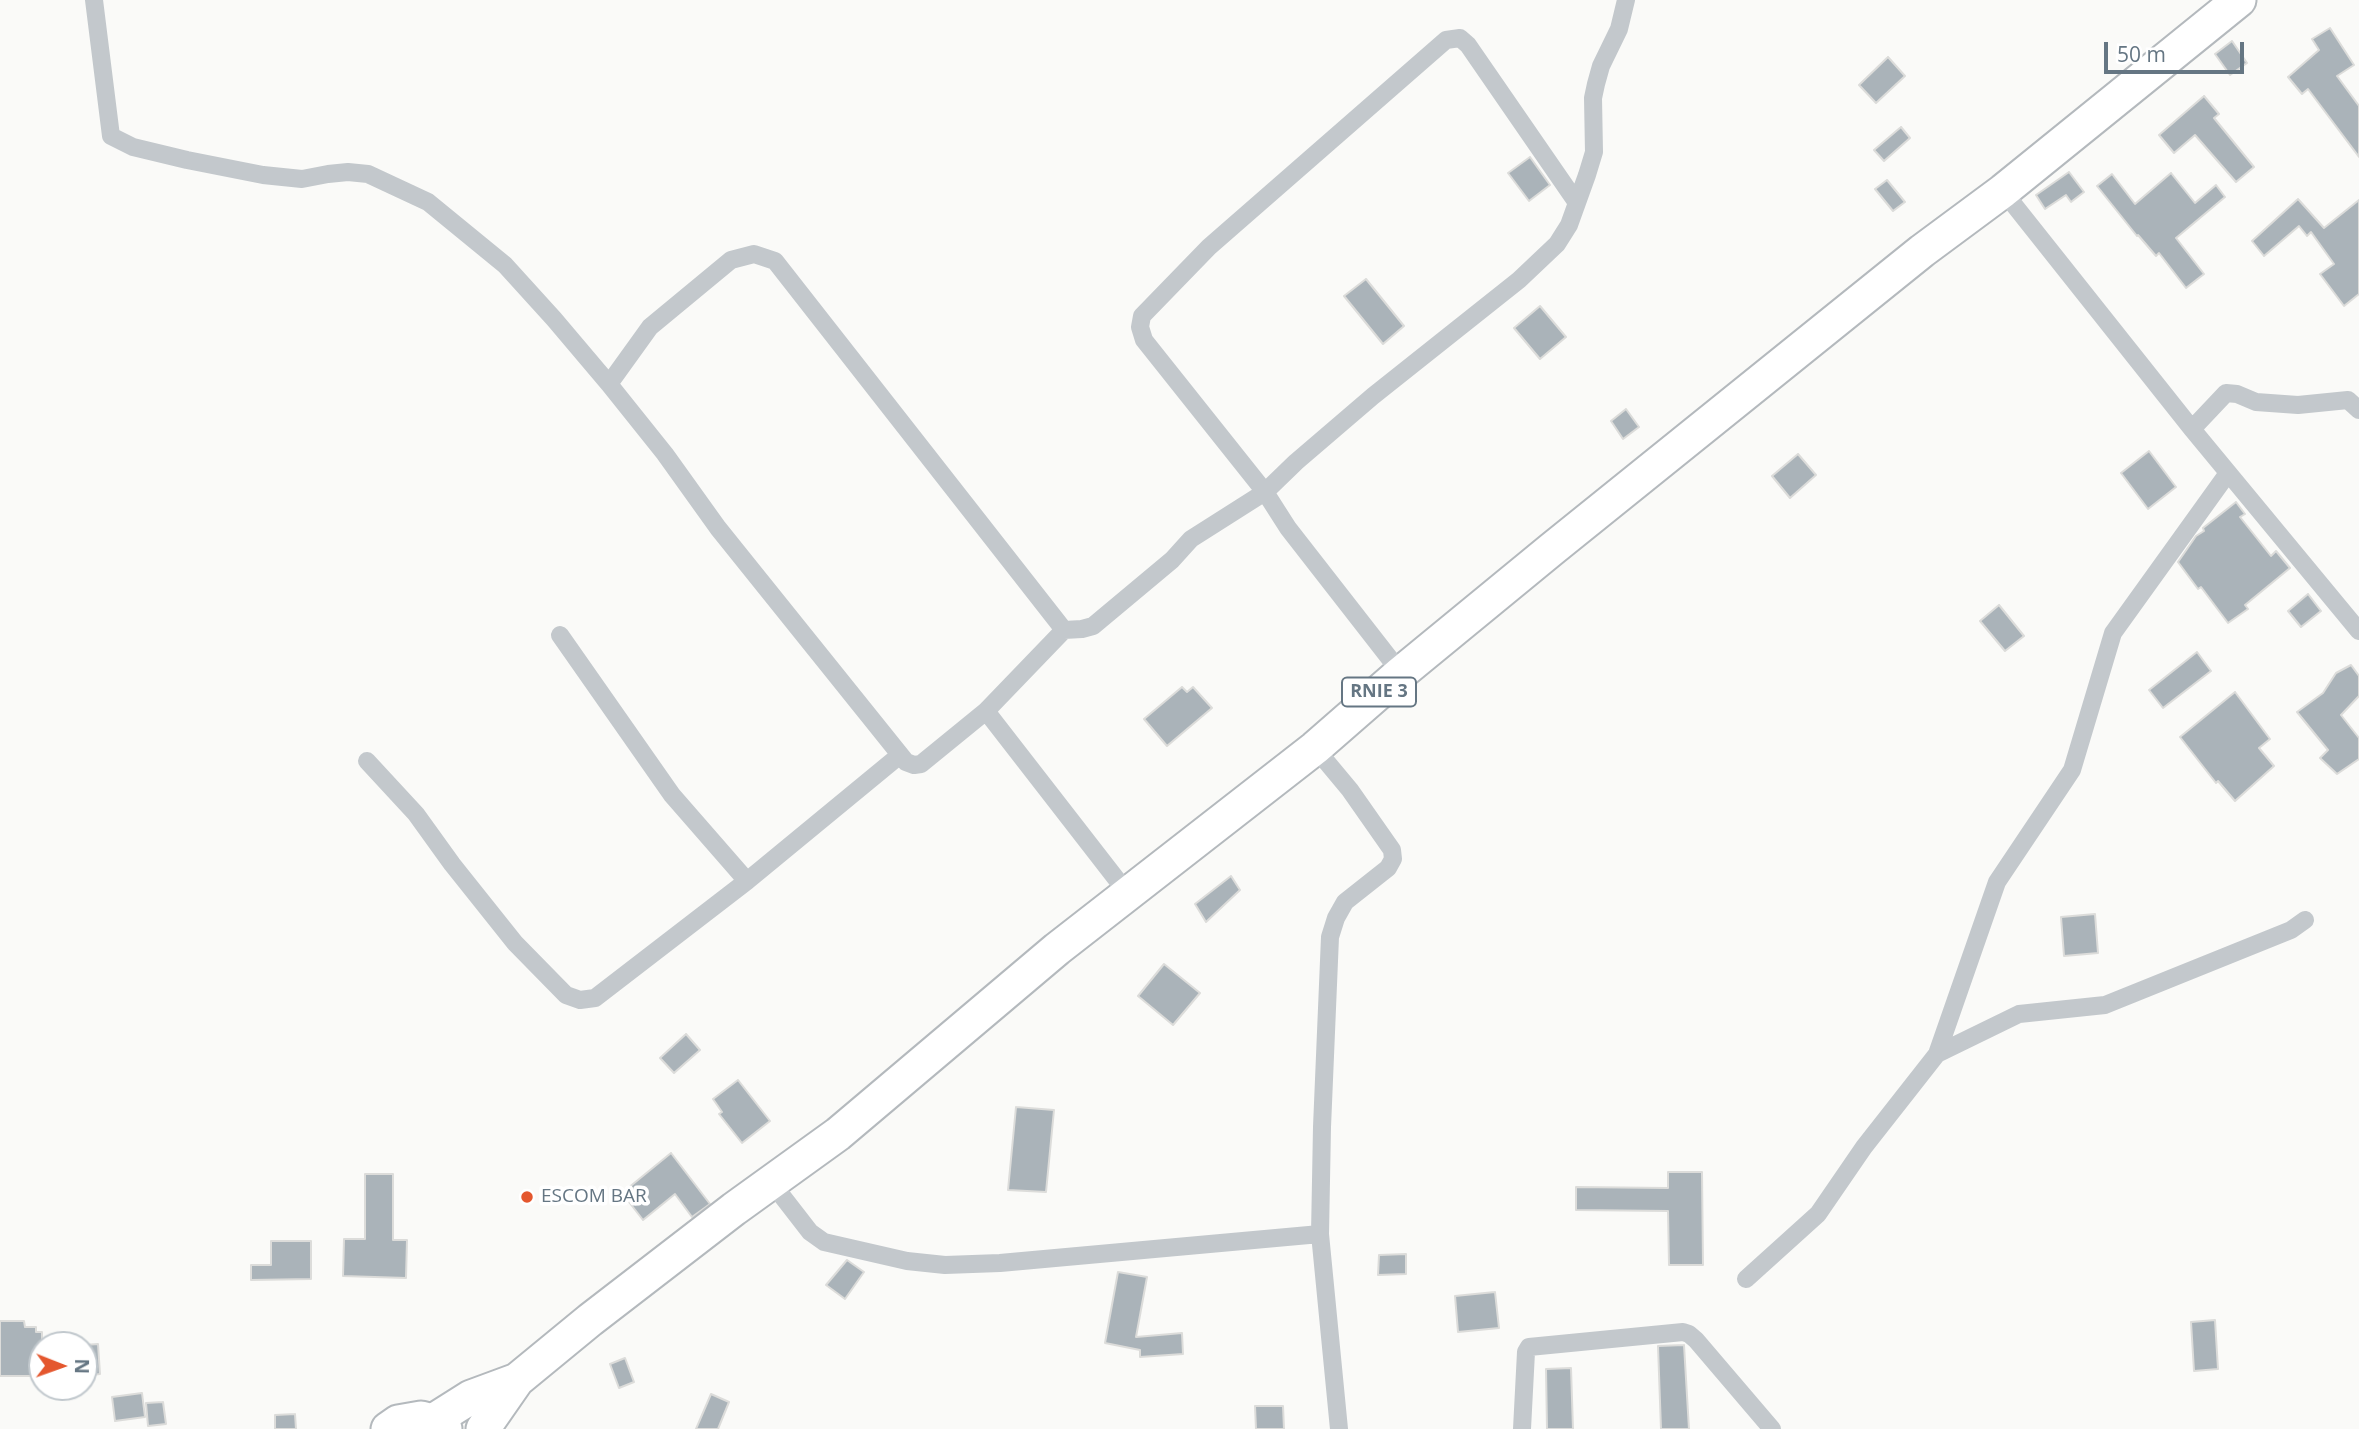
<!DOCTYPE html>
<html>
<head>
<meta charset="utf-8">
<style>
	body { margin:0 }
	#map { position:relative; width:2359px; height:1429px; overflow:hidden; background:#fafaf8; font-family:"Open Sans",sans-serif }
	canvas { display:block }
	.north { position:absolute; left:28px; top:1331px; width:70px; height:70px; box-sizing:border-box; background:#fff; border:2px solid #c1c8cd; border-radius:50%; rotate:91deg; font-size:19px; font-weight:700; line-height:28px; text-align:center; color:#657683 }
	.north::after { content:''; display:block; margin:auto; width:24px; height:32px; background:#e4572e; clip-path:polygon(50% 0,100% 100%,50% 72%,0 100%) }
	.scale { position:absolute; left:2104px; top:42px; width:140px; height:32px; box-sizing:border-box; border:4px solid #657683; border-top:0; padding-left:9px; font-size:21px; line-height:24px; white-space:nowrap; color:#657683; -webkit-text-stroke:5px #fff; paint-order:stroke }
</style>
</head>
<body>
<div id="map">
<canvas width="2359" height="1429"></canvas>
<div class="north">N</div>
<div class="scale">50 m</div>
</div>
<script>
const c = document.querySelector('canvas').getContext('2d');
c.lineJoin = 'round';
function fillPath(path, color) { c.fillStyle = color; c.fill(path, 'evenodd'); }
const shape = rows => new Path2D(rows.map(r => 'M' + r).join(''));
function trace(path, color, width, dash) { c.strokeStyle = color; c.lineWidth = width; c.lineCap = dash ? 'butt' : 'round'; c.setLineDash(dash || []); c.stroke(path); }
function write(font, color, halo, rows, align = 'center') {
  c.font = font + ' "Open Sans",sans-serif'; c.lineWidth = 7; c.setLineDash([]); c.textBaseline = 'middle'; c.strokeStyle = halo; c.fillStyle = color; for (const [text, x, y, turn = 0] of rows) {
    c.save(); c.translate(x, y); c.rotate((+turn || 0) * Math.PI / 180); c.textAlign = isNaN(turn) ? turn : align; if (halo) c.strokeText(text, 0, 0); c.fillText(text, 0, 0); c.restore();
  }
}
const building = shape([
	[2330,28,2354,65,2337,76,2359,106,2359,157,2308,89,2302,94,2288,77,2319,50,2312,39,2330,28],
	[2232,41,2247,63,2230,75,2215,54,2232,41],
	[1888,57,1905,76,1876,103,1859,85,1888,57],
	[2204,96,2219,114,2214,118,2254,167,2236,182,2195,135,2174,153,2159,135,2204,96],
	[1901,127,1910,138,1884,161,1874,150,1901,127],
	[1530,157,1550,185,1529,201,1508,173,1530,157],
	[2069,172,2084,192,2071,202,2066,195,2045,209,2036,195,2069,172],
	[2171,173,2195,203,2216,185,2225,197,2176,238,2204,274,2186,288,2159,253,2156,256,2138,235,2137,236,2097,186,2112,174,2135,204,2171,173],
	[1887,180,1905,202,1893,211,1875,189,1887,180],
	[2298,199,2324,228,2359,200,2359,294,2344,306,2320,274,2334,264,2311,232,2307,236,2299,226,2264,256,2252,241,2298,199],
	[1366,279,1404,326,1383,344,1344,296,1366,279],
	[1540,306,1566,337,1540,359,1514,328,1540,306],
	[1626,409,1639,427,1623,439,1611,421,1626,409],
	[2149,451,2176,487,2148,509,2121,473,2149,451],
	[1798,454,1816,475,1790,498,1772,476,1798,454],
	[2236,502,2245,514,2240,517,2271,556,2276,551,2290,568,2245,605,2248,609,2228,623,2201,587,2198,589,2178,562,2196,536,2204,531,2203,528,2236,502],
	[2308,594,2321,611,2301,627,2288,611,2308,594],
	[1999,605,2024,636,2005,651,1980,621,1999,605],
	[2197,652,2211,671,2163,708,2149,690,2197,652],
	[2351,665,2359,676,2359,696,2341,715,2359,738,2359,759,2337,774,2320,758,2328,750,2297,712,2323,693,2336,673,2351,665],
	[1182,687,1187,692,1193,687,1212,708,1167,746,1144,719,1182,687],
	[2235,692,2270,739,2259,748,2274,766,2235,801,2218,781,2216,783,2180,737,2235,692],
	[1231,876,1240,890,1206,922,1195,904,1231,876],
	[2095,914,2098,953,2064,956,2061,917,2095,914],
	[1164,964,1200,993,1173,1025,1138,996,1164,964],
	[686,1034,700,1050,674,1073,660,1058,686,1034],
	[738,1080,770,1121,742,1143,719,1114,722,1112,713,1099,738,1080],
	[1016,1107,1054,1110,1046,1192,1008,1190,1016,1107],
	[671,1153,710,1204,692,1217,675,1194,643,1220,622,1193,671,1153],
	[1668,1172,1702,1172,1703,1265,1669,1265,1668,1211,1576,1210,1576,1187,1668,1188,1668,1172],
	[365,1174,393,1174,393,1240,407,1240,406,1278,343,1276,344,1239,365,1239,365,1174],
	[271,1241,311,1241,311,1279,251,1280,251,1265,271,1265,271,1241],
	[1406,1254,1406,1274,1378,1275,1379,1255,1406,1254],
	[847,1260,864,1272,845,1299,826,1285,847,1260],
	[1118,1272,1147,1277,1136,1337,1182,1333,1183,1354,1140,1357,1140,1350,1105,1343,1118,1272],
	[1495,1292,1499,1328,1458,1332,1455,1296,1495,1292],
	[2215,1320,2218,1369,2194,1371,2191,1322,2215,1320],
	[0,1321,24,1321,25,1327,36,1327,36,1332,42,1332,42,1364,37,1365,37,1376,0,1376,0,1321],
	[98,1344,100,1374,84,1376,84,1345,98,1344],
	[1684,1345,1689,1429,1661,1429,1658,1346,1684,1345],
	[625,1358,634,1382,619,1388,610,1364,625,1358],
	[1571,1368,1573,1429,1547,1429,1546,1369,1571,1368],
	[142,1393,145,1417,115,1421,112,1397,142,1393],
	[711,1394,729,1402,718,1429,696,1429,711,1394],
	[163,1402,166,1424,148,1426,146,1403,163,1402],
	[1255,1406,1283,1406,1284,1429,1256,1429,1255,1406],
	[295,1414,296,1429,275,1429,275,1415,295,1414]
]);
fillPath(building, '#aab3b9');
trace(building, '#dcdcda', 2);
const highway = shape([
	[433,1421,471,1397,517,1380],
	[388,1429,398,1422,421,1418,433,1421,445,1429],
	[483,1429,517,1380,590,1320,734,1209,838,1134,1057,949,1315,748,1401,673,1552,549,1922,251,2003,191,2239,0]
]);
trace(highway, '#b4b9bd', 37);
trace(shape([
	[94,0,111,136,133,147,187,160,263,175,302,179,328,174,348,172,368,174,428,202,505,265,554,319,609,384,665,454,718,528,906,762,914,765,921,764,986,711,1128,894],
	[2003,191,2192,429,2359,631],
	[609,384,650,327,731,260,754,254,775,261,1064,630],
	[2192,429,2226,393,2237,394,2256,402,2298,405,2348,400,2359,410],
	[560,635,672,795,747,881],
	[1401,673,1288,528,1265,492,1144,340,1140,327,1142,316,1209,247,1446,40,1460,38,1468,45,1577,203],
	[986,711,1064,630,1082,629,1093,626,1172,560,1191,539,1265,492,1296,462,1373,396,1519,280,1557,244,1569,225,1587,175,1594,152,1593,98,1596,84,1601,66,1619,29,1626,0],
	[1315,748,1350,790,1392,850,1393,859,1388,868,1345,902,1336,918,1330,937,1322,1127,1320,1234,1339,1429],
	[367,761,416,814,452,864,515,943,566,995,580,1000,595,998,747,881,900,755],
	[1937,1054,2019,1014,2105,1005,2291,930,2305,920],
	[772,1183,810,1232,824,1242,907,1261,945,1265,1000,1263,1320,1234],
	[1746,1279,1818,1214,1864,1147,1937,1054,1997,882,2072,770,2113,633,2228,473],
	[1522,1429,1526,1352,1529,1347,1683,1332,1689,1334,1696,1340,1772,1429]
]), '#c3c8cc', 18);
trace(highway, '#fff', 33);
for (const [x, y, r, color] of [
	[527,1197,7,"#e4572e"]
]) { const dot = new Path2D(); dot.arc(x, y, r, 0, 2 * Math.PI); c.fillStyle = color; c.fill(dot); trace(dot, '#fff', 2.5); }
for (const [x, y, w] of [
	[1379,692,74]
]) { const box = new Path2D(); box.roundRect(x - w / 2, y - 14.5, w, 29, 5); c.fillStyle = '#fff'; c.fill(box); trace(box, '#657683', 2); }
write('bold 18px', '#657683', null, [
	["RNIE 3",1379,692]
]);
write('19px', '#657683', '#fff', [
	["ESCOM BAR",541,1197]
], 'left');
</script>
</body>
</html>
